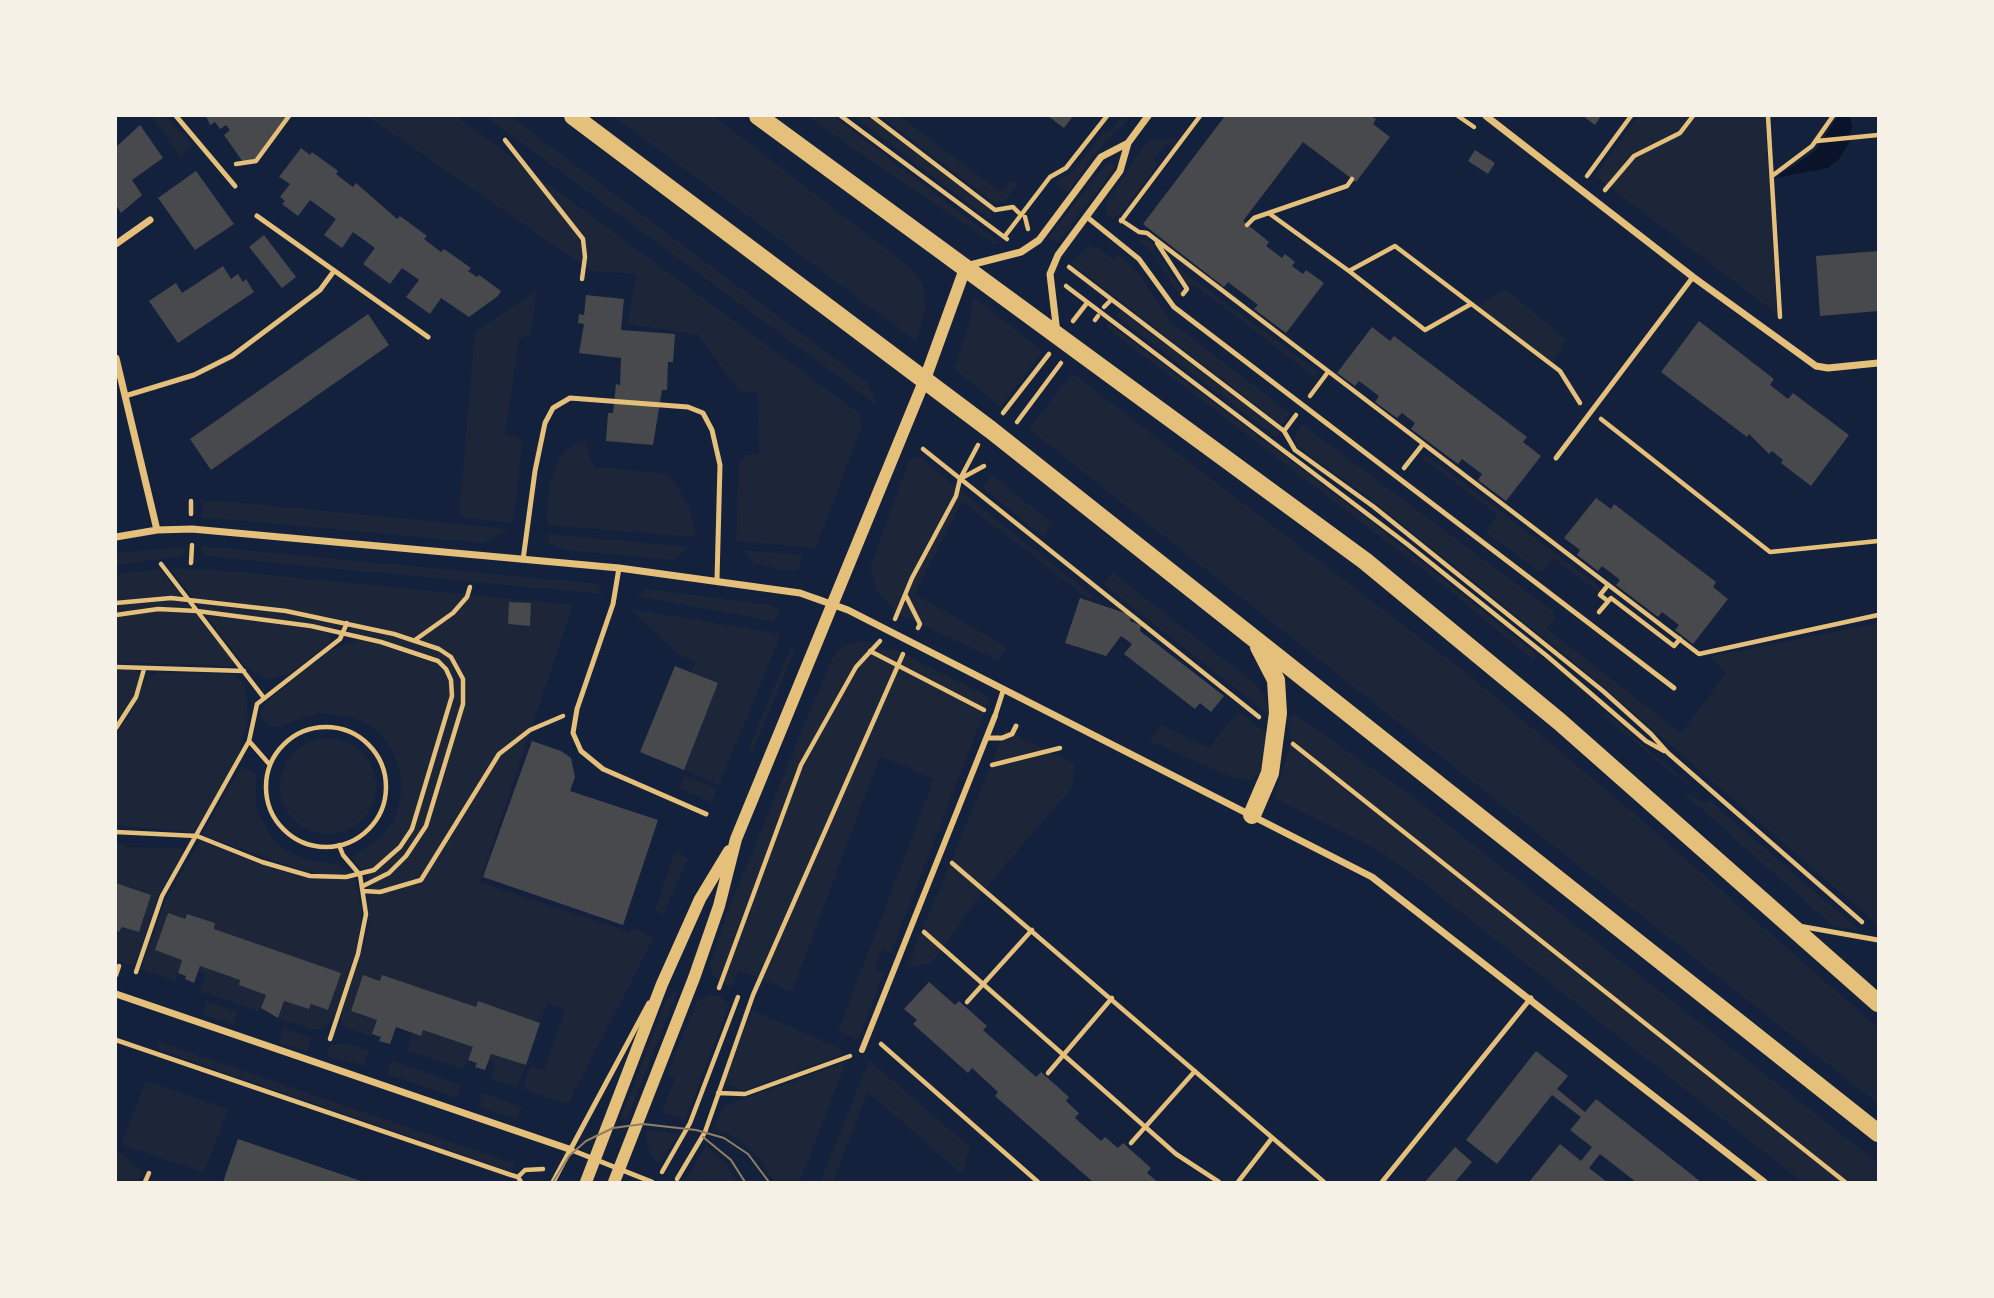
<!DOCTYPE html>
<html>
<head>
<meta charset="utf-8">
<style>
	body { margin:0 }
	#map { position:relative; width:1994px; height:1298px; overflow:hidden; background:#14213d; font-family:"Work Sans",sans-serif }
	canvas { display:block }
	.frame { position:absolute; inset:0; border:117px solid #f6f1e7; pointer-events:none }
</style>
</head>
<body>
<div id="map">
<canvas width="1994" height="1298"></canvas>
<div class="frame"></div>
</div>
<script>
const c = document.querySelector('canvas').getContext('2d');
c.lineJoin = 'round';
function fillPath(path, color) { c.fillStyle = color; c.fill(path, 'evenodd'); }
const shape = rows => new Path2D(rows.map(r => 'M' + r).join(''));
function trace(path, color, width, dash) { c.strokeStyle = color; c.lineWidth = width; c.lineCap = dash ? 'butt' : 'round'; c.setLineDash(dash || []); c.stroke(path); }
fillPath(shape([
	[151,116,167,116,190,144,181,158],
	[367,116,456,116,859,413,862,426,816,548,736,541,739,464,746,455,759,454,758,393,739,391,698,335,627,324,637,274,591,271],
	[485,116,510,116,868,383,878,406],
	[613,116,714,116,911,268,922,283,926,307,916,341],
	[806,116,833,116,1003,245,992,243],
	[853,116,867,116,990,209,992,221],
	[880,116,900,116,1000,192,1010,182,1019,182,1005,201,995,203],
	[1122,116,1131,116,1094,155,1068,192,1055,183,1071,173,1104,131,1109,132],
	[1638,116,1765,116,1777,314,1595,176],
	[1179,138,1172,146,1166,144,1153,159,1158,164,1122,212,1112,219,1109,217,1106,213,1107,202,1147,141],
	[1107,162,1112,162,1115,167,1058,243,1049,237],
	[1135,238,1147,240,1155,246,1154,251,1183,291,1180,296,1153,253],
	[1088,246,1100,249,1114,260,1119,254,1135,269,1171,322,1290,413,1282,425,1071,263],
	[1169,261,1319,372,1315,377,1195,285,1187,286],
	[1506,289,1566,339,1553,363,1478,306],
	[536,291,531,333,519,340,505,436,518,437,522,444,513,523,459,517,475,332],
	[973,297,1043,351,1001,407,954,369,970,321],
	[1121,311,1281,432,1276,437,1115,315],
	[1108,323,1373,523,1537,655,1533,660,1438,581,1106,327],
	[1072,373,1464,671,1629,809,1878,1028,1878,1104,1029,429],
	[1303,425,1553,611,1555,618,1547,629,1681,733,1726,673,1709,657,1878,623,1878,925,1578,665,1367,496,1298,447,1294,436],
	[584,440,594,467,669,474,690,508,697,537,547,525,549,484,559,458,570,447],
	[1426,455,1601,588,1598,592,1553,558,1544,571,1539,571,1488,534,1486,529,1497,514,1422,458],
	[919,456,958,489,1098,600,1086,597,962,501,915,594,1007,647,999,661,897,613,877,592,870,567,909,461],
	[992,475,1053,524,1043,537,982,487],
	[222,501,509,529,484,543,201,517,203,502],
	[547,534,689,547,674,560,564,550,549,544],
	[200,546,599,584,602,594,203,556],
	[185,547,183,556,116,565,116,553],
	[742,550,803,555,798,570,775,570,775,568,755,564],
	[170,568,218,570,573,605,480,882,630,932,632,928,654,937,569,1102,562,1103,523,1088,530,1067,544,1070,565,1010,548,1003,540,1023,478,1002,476,1007,363,975,351,1011,377,1020,371,1037,342,1026,342,1009,368,932,370,886,367,875,351,857,381,837,394,820,400,801,402,779,393,752,383,737,372,727,352,717,320,713,279,727,268,726,260,715,264,704,279,691,334,648,361,639,362,635,349,631,350,621,345,620,343,630,329,628,331,640,328,644,287,675,267,679,246,667],
	[510,602,531,603,530,626,508,624],
	[160,569,232,659,232,666,116,662,116,574],
	[1112,572,1257,685,1265,696,1269,715,1103,584],
	[647,589,771,605,780,609,773,621,635,596],
	[630,609,781,634,719,785,684,770,718,683,691,672,696,661,678,655],
	[855,642,870,642,890,651,892,648,990,697,891,953,882,950,875,969,884,973,858,1040,838,1031,934,779,880,756,792,992,739,970,732,987,715,977,709,966,727,913,831,660,841,648],
	[792,645,795,647,793,654,753,751,748,749],
	[116,669,137,670,140,676,134,697,116,725],
	[156,673,233,674,245,685,248,720,237,760,195,830,189,832,116,825,116,732,129,717,145,681],
	[1238,711,1269,735,1267,759,1261,772,1251,780,1233,778,1150,741,1162,725,1209,748],
	[1606,712,1658,758,1696,788,1678,778,1603,715],
	[1293,713,1405,791,1878,1163,1878,1182,1802,1182,1420,880,1378,850,1274,798,1291,742,1287,717],
	[1005,730,1075,764,1072,788,987,886,931,964,907,967],
	'280 786a48 48 0 1 1 96 0a48 48 0 1 1-96 0Z',
	[242,766,256,774,256,808,271,837,282,848,305,860,337,864,353,873,326,875,302,870,204,836,203,833],
	[684,775,717,789,712,803,679,788],
	[1680,790,1706,803,1709,800,1859,930,1833,926],
	[201,840,264,866,305,878,354,878,362,909,359,941,335,1014,325,1027,316,1030,278,1018,284,1001,309,1009,311,1004,328,1010,340,973,214,929,215,923,187,914,156,950,182,960,175,981,141,969,167,897],
	[116,842,129,847,182,848,182,854,159,894,134,966,116,960,116,931,119,932,122,927,139,932,151,895,116,883],
	[678,852,688,858,664,913,660,914,655,909,674,853],
	[200,966,240,980,239,985,266,995,261,1008,258,1011,200,991,205,974,198,971],
	[679,988,627,1119,620,1120,667,998],
	[709,996,721,997,729,1005,685,1121,662,1111,675,1078,667,1075,697,1001],
	[206,1001,238,1012,233,1026,202,1014],
	[752,1010,837,1047,844,1054,744,1091,727,1084,725,1080],
	[283,1028,312,1038,307,1051,278,1043],
	[423,1030,473,1047,464,1069,407,1050,413,1033,421,1036],
	[159,1042,515,1164,512,1172,157,1049],
	[350,1044,369,1051,363,1066,327,1056,330,1045],
	[491,1054,526,1065,517,1088,491,1078,495,1063,489,1060],
	[391,1060,461,1085,457,1098,386,1074],
	[869,1060,970,1147,962,1174,868,1092,833,1182,820,1182],
	[846,1062,800,1182,775,1182,755,1153,736,1138,714,1129,726,1105],
	[146,1081,228,1109,204,1173,121,1144],
	[482,1093,522,1106,517,1120,478,1106],
	[646,1130,679,1134,658,1165,648,1149],
	[706,1146,724,1161,738,1182,685,1180],
	[116,1150,142,1170,138,1182,116,1182]
]), '#1d2539');
fillPath(shape([
	[1838,116,1850,116,1852,127,1849,143,1840,158,1828,168,1775,178,1815,151]
]), '#0b132b');
fillPath(shape([
	[206,116,287,116,255,159,243,162,224,135,230,130,226,125,220,129,215,122,210,125],
	[1048,116,1073,116,1064,128],
	[1225,116,1371,116,1376,119,1373,124,1390,137,1356,182,1303,142,1243,221,1269,242,1266,246,1282,258,1285,254,1295,262,1292,266,1303,274,1306,270,1324,283,1286,333,1254,309,1258,305,1228,282,1224,287,1143,224],
	[1583,116,1601,116,1595,125],
	[140,125,163,158,132,180,142,195,121,213,116,205,116,147],
	[301,148,310,155,312,152,338,171,336,174,345,181,353,187,356,183,397,219,400,216,427,236,424,239,441,252,444,249,471,268,468,271,477,277,479,275,501,291,498,296,469,317,441,298,430,314,406,297,419,280,402,268,390,284,363,264,375,248,353,232,342,248,324,235,336,219,310,200,298,216,282,204,285,201,280,197,290,184,279,177],
	[1475,150,1495,163,1488,174,1468,161],
	[196,171,234,224,195,250,158,198],
	[264,235,296,277,282,288,249,247],
	[1878,251,1878,311,1820,316,1816,256],
	[223,266,231,279,238,274,243,282,246,279,254,292,178,343,149,301,176,283,182,293],
	[586,295,624,299,621,330,675,334,673,362,668,362,667,390,662,390,653,445,606,441,608,413,613,413,616,384,620,385,621,358,579,353,584,324,578,323,579,314,584,315],
	[368,314,389,345,211,470,190,439],
	[1699,321,1774,379,1770,385,1788,399,1793,393,1849,435,1811,486,1781,463,1783,460,1772,451,1769,454,1749,434,1747,437,1661,372],
	[1372,327,1390,341,1394,336,1527,437,1523,442,1541,456,1506,501,1478,480,1482,474,1462,459,1458,464,1411,429,1415,423,1402,413,1397,418,1375,402,1379,396,1359,381,1355,386,1337,373],
	[1596,498,1611,509,1614,504,1716,582,1713,587,1728,599,1693,644,1675,630,1679,625,1662,612,1658,617,1616,585,1620,580,1615,576,1602,566,1598,571,1577,555,1580,550,1564,538],
	[1080,598,1131,615,1130,621,1141,625,1140,631,1224,696,1211,712,1200,703,1195,709,1124,654,1132,644,1121,636,1106,656,1065,643],
	[509,602,531,603,530,626,508,624],
	[675,666,718,683,684,770,640,752],
	[532,741,561,751,571,758,575,777,570,791,658,820,623,925,483,877],
	[116,883,151,895,139,932,122,927,119,932,116,930],
	[168,913,185,919,187,914,215,923,214,929,341,973,328,1010,311,1004,309,1009,284,1001,278,1018,261,1008,266,995,239,985,240,980,200,966,194,983,185,979,186,976,178,973,182,960,155,950],
	[363,975,380,981,382,975,476,1007,478,1001,540,1023,526,1065,491,1054,485,1070,475,1067,477,1063,468,1060,473,1047,423,1030,421,1036,396,1027,390,1044,379,1041,381,1037,372,1034,377,1020,351,1011],
	[929,982,955,1005,959,1001,987,1026,983,1030,1036,1077,1041,1072,1069,1097,1066,1101,1079,1113,1075,1118,1101,1141,1105,1137,1118,1148,1123,1143,1151,1168,1147,1173,1158,1182,1093,1182,995,1096,998,1092,972,1068,968,1073,913,1024,917,1020,904,1009],
	[1536,1051,1568,1076,1557,1089,1585,1112,1596,1099,1701,1182,1636,1182,1600,1154,1589,1168,1607,1182,1529,1182,1560,1144,1581,1161,1592,1147,1570,1130,1581,1117,1552,1095,1497,1164,1466,1140],
	[238,1139,364,1182,223,1182],
	[1455,1147,1472,1162,1455,1182,1425,1182]
]), '#48494c');
trace(shape([
	[841,116,1007,239],
	[872,116,995,210,1013,207,1019,213],
	[1458,116,1474,127],
	[1768,116,1780,317],
	[505,140,583,239,585,257,582,279],
	[1817,141,1878,135],
	[236,164,256,161,289,116],
	[1587,176,1631,116],
	[1772,176,1812,146,1833,116],
	[1605,190,1634,156,1680,133,1693,116],
	[1270,214,1349,271,1395,246,1560,371,1580,403],
	[1025,217,1028,229],
	[1121,220,1139,232,1147,233,1699,654,1878,615],
	[1121,221,1200,116],
	[1247,225,1254,218,1347,186,1352,179],
	[1005,236,1050,177,1066,168,1107,116],
	[1157,243,1187,289,1183,294],
	[1069,267,1284,431,1295,450,1374,507,1603,691,1651,734,1668,753,1862,922],
	[1349,271,1425,330,1471,304],
	[1066,286,1407,544,1547,656,1646,741,1664,751],
	[1104,307,1111,300],
	[1095,320,1098,316],
	[1073,321,1087,303],
	[1310,396,1328,372],
	[1003,413,1049,354],
	[1601,419,1770,552,1878,541],
	[1017,422,1061,363],
	[1284,431,1296,415],
	[923,449,1259,717],
	[1404,468,1423,444],
	[960,479,984,466],
	[191,501,191,514],
	[191,563,192,545],
	[161,564,264,698],
	[906,596,920,624,918,628],
	[1608,601,1600,595,1608,585],
	[116,603,171,598,286,611,394,634,439,649,451,657,463,679,463,704,426,826,406,856,389,873,363,886],
	[1599,612,1611,598,1674,646,1680,639],
	[116,615,158,609,197,611,311,626,381,642,438,661,446,669,451,680,452,696,412,829,400,847,374,870,346,877,310,876,262,862,197,836,116,832],
	[895,619,912,578,956,496,960,479,978,445],
	[415,640,453,613,467,597,470,587],
	[870,651,984,710],
	[116,667,244,671],
	'266 787a60 60 0 1 1 120 0a60 60 0 1 1-120 0Z',
	[116,728,136,697,144,669],
	[1293,744,1845,1182],
	[270,765,249,741,257,704,340,639,347,623],
	[992,765,1060,748],
	[952,863,1324,1182],
	[364,891,380,892,421,880,499,754,530,730,563,716],
	[924,932,1176,1154,1219,1182],
	[136,972,162,896,249,741],
	[116,975,119,966],
	[719,988,801,765,856,667,880,641],
	[967,1002,1032,930],
	[330,1039,358,954,366,914,360,875,343,855,339,845],
	[116,1040,511,1175,518,1177,521,1182],
	[881,1044,1038,1182],
	[1048,1073,1112,998],
	[718,1093,745,1094,850,1056],
	[1131,1143,1195,1071],
	[662,1172,690,1123,738,997],
	[518,1177,525,1170,543,1169],
	[677,1179,705,1132,753,995,903,654],
	[145,1182,149,1173],
	[1238,1182,1272,1138]
]), '#e5c07b', 4.5);
trace(shape([
	[176,116,235,186],
	[257,216,428,337],
	[1087,217,1139,259,1174,307,1674,688],
	[125,396,194,375,232,356,320,290,334,271],
	[1556,458,1693,277],
	[523,560,535,471,545,423,553,408,570,398,688,407,703,413,712,430,720,465,717,579],
	[619,568,613,604,577,709,573,733,581,751,603,769,706,814],
	[995,716,1003,691],
	[987,738,1002,738,1012,734,1016,726],
	[1799,926,1878,940],
	[569,1149,652,1182],
	[553,1182,649,1003],
	[1382,1182,1531,998]
]), '#e5c07b', 5);
trace(shape([
	[862,1050,995,716]
]), '#e5c07b', 6);
trace(shape([
	[1486,116,1693,277,1816,366,1828,368,1878,363],
	[116,244,150,220],
	[966,266,1021,252,1039,240,1101,157,1128,143],
	[1057,333,1050,274,1058,255,1120,171,1128,143,1148,116],
	[116,358,157,530],
	[116,537,157,530,192,529,619,568,800,593,848,610,1372,877,1764,1182],
	[116,994,569,1149]
]), '#e5c07b', 7);
trace(shape([
	[586,1182,662,984,700,899,729,851],
	[614,1182,694,978,719,906,736,839,925,379,966,266]
]), '#e5c07b', 12);
trace(shape([
	[573,116,991,430,1878,1133],
	[758,116,1365,561,1560,722,1878,1003],
	[1252,815,1270,773,1278,713,1276,680,1259,647]
]), '#e5c07b', 18);
trace(shape([
	[703,1137,731,1160,745,1182],
	[553,1182,569,1156,586,1141,613,1128,643,1124,696,1130,724,1138,748,1154,769,1182]
]), '#918062', 2);
</script>
</body>
</html>
